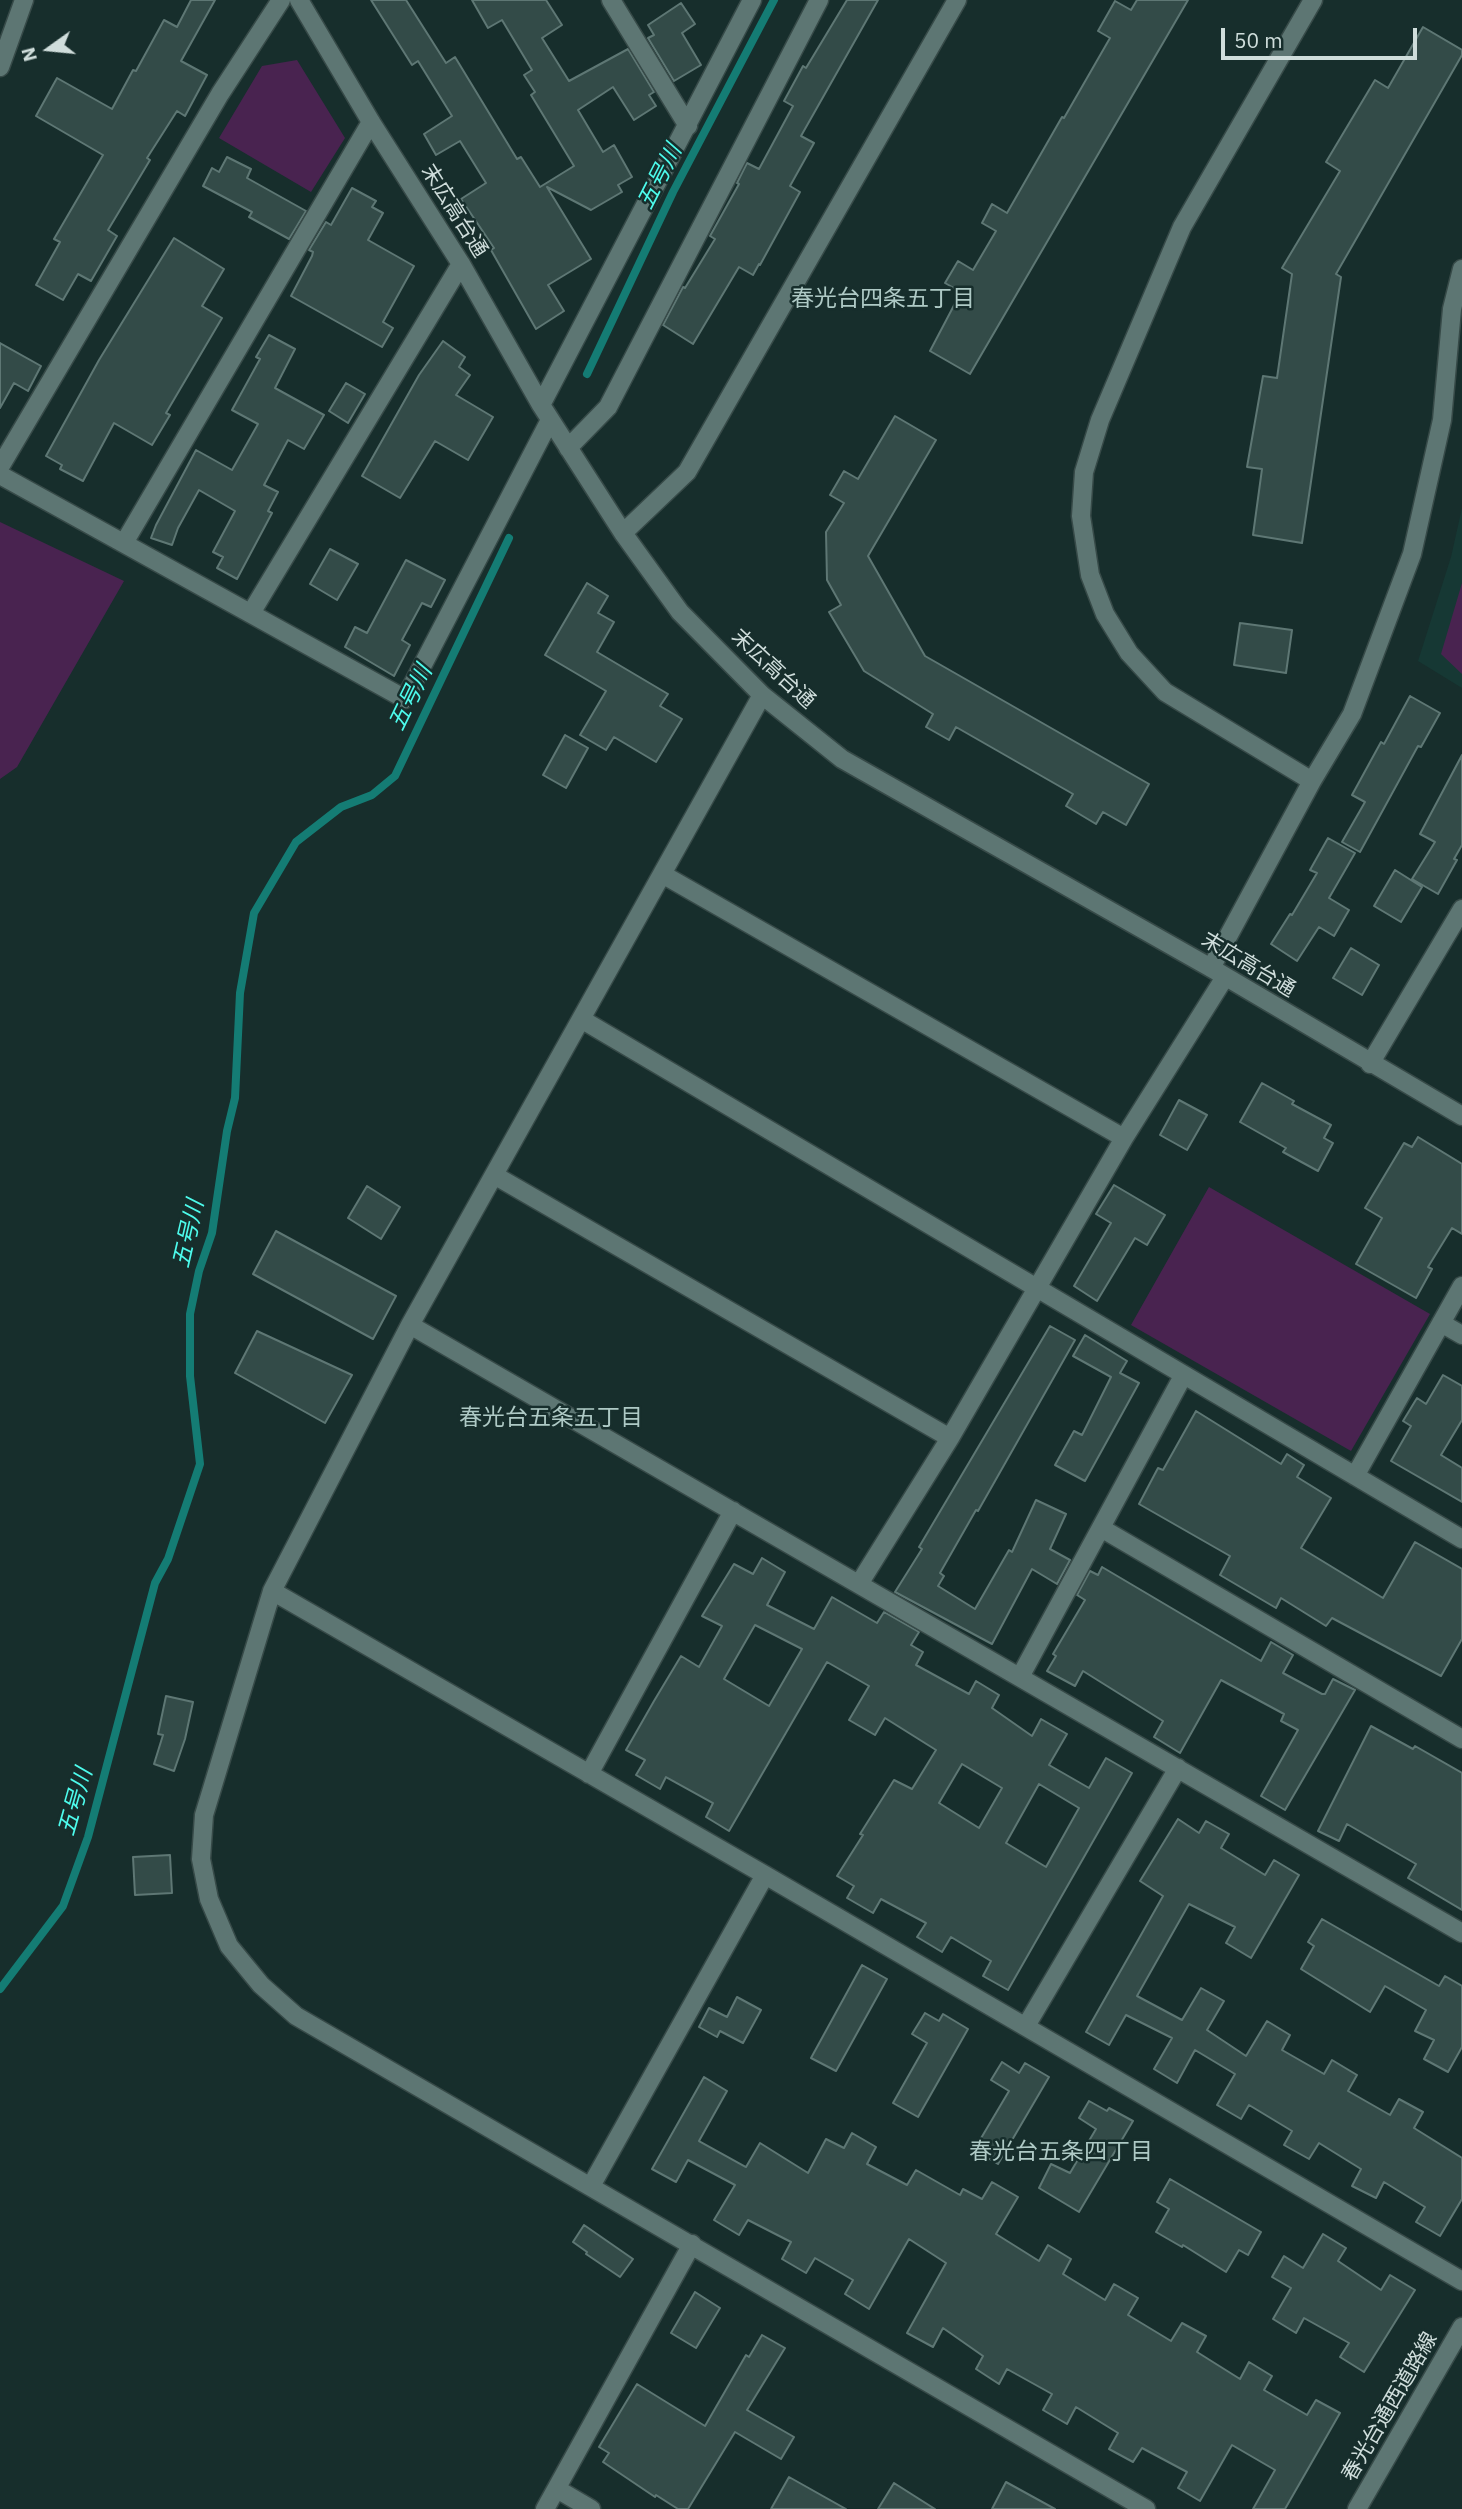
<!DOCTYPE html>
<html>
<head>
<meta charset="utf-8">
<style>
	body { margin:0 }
	#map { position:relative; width:1462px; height:2509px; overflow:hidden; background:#172e2c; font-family:"IBM Plex Sans",sans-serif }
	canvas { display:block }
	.north { position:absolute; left:14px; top:14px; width:70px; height:70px; -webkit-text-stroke:5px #172e2c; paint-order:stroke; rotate:255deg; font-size:19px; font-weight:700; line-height:28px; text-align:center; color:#cfdddb }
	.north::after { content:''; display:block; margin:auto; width:24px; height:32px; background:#cfdddb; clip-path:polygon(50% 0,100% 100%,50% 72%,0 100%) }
	.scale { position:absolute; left:1221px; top:28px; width:196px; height:32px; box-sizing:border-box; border:4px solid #cfdddb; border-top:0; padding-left:9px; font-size:21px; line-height:24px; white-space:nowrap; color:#cfdddb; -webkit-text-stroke:5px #172e2c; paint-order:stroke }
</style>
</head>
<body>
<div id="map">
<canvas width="1462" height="2509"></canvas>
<div class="north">N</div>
<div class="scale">50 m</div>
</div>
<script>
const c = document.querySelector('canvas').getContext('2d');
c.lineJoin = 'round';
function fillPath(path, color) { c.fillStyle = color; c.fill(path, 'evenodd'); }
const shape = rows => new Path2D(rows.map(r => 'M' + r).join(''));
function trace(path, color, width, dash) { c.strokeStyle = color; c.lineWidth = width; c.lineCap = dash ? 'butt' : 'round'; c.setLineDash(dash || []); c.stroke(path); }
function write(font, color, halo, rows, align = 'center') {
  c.font = font + ' "IBM Plex Sans","Noto Sans JP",sans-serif'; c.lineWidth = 5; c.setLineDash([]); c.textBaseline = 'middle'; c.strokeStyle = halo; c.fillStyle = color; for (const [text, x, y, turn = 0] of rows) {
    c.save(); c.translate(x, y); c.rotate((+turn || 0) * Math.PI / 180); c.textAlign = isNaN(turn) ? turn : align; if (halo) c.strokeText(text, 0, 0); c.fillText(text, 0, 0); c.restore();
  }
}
fillPath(shape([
	[1462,508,1462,688,1418,661,1451,557]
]), '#163834');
fillPath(shape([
	[297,60,345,138,311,192,219,138,262,66],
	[0,522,124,581,17,767,0,779],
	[1462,583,1462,674,1441,654],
	[1209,1187,1430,1314,1351,1451,1131,1325]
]), '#492350');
trace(shape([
	[587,374,673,192,774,0],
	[0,1989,63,1906,88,1837,155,1583,168,1559,200,1464,190,1376,190,1314,199,1271,212,1233,227,1131,235,1098,240,993,254,913,296,842,341,807,372,795,395,776,509,538]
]), '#147c74', 8);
const building = shape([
	[191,0,215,0,181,61,207,75,185,116,177,111,147,158,150,160,108,230,117,236,91,281,78,274,63,300,36,285,60,242,54,239,103,155,36,116,57,78,112,109,133,70,136,71,164,20,177,27,191,0],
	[371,0,406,0,446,63,455,57,517,159,521,157,540,187,574,166,531,95,535,92,524,75,532,70,502,20,488,28,472,0,546,0,562,25,542,38,569,81,628,49,654,92,649,95,656,106,634,120,613,87,578,110,603,152,614,145,632,177,618,185,622,192,591,210,547,187,591,259,548,285,564,311,536,329,491,250,494,248,461,199,486,183,460,141,436,155,424,134,452,116,418,61,412,65,371,0],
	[847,0,878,0,801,136,814,143,790,186,800,192,760,265,759,264,753,275,739,267,693,344,663,325,683,287,685,288,715,239,710,236,739,184,737,183,747,163,759,169,793,106,784,101,803,66,806,68,847,0],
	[1137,0,1188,0,970,374,930,351,961,292,945,283,958,261,973,270,996,231,982,223,992,204,1007,213,1062,117,1064,118,1110,38,1098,31,1115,1,1131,10,1137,0],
	[681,3,695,24,682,33,701,65,674,81,648,38,654,35,648,25,681,3],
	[1423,27,1462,50,1462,55,1336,274,1341,277,1302,543,1253,535,1262,469,1247,467,1263,376,1277,378,1292,274,1282,268,1340,171,1326,162,1375,80,1388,88,1423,27],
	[227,157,251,169,247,178,306,211,289,239,249,217,252,212,203,186,212,168,219,172,227,157],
	[352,188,376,201,372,207,383,213,368,240,414,266,383,322,393,328,382,347,291,296,312,256,313,252,309,250,326,222,331,225,352,188],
	[174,238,224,269,202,306,222,318,166,413,170,415,152,445,114,423,83,481,60,469,62,465,46,456,99,360,174,238],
	[269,335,295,349,275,388,324,415,304,449,288,440,264,485,278,492,268,511,272,513,237,579,217,568,223,557,213,552,235,511,199,490,178,528,172,545,151,538,156,525,196,450,232,470,258,424,232,410,260,359,256,357,269,335],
	[443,341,465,357,459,367,470,375,456,395,493,417,468,460,435,441,400,498,362,476,419,375,443,341],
	[0,343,41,366,28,391,14,383,0,408,0,343],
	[346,383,365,394,348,423,329,411,346,383],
	[895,416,936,440,868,556,925,656,1149,784,1126,825,1103,812,1096,824,1066,806,1073,794,956,727,949,740,926,727,933,714,864,671,829,612,841,605,827,580,826,532,844,503,830,495,844,471,858,479,895,416],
	[330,549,358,564,337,600,310,584,330,549],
	[406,560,445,580,431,607,422,603,402,640,410,645,394,676,345,647,355,627,367,633,406,560],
	[587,583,608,596,598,613,614,622,597,652,668,694,660,706,682,719,656,762,614,737,606,750,580,735,606,691,545,655,587,583],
	[1240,623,1292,630,1286,673,1234,665,1240,623],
	[1410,696,1440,713,1421,747,1418,746,1360,852,1342,842,1365,802,1352,795,1381,742,1384,744,1410,696],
	[565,735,588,748,566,788,543,775,565,735],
	[1462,755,1462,845,1454,859,1457,860,1438,894,1412,879,1435,842,1420,834,1462,755],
	[1328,838,1355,853,1329,898,1349,910,1334,936,1319,927,1297,961,1271,944,1290,914,1292,915,1317,873,1310,870,1328,838],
	[1395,870,1422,887,1401,922,1374,906,1395,870],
	[1351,948,1379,965,1362,995,1333,978,1351,948],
	[1262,1083,1294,1101,1292,1104,1331,1125,1324,1138,1333,1143,1318,1171,1283,1152,1286,1148,1240,1122,1262,1083],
	[1179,1100,1207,1115,1187,1150,1160,1135,1179,1100],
	[1418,1137,1462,1164,1462,1234,1452,1228,1428,1267,1432,1269,1416,1298,1356,1264,1382,1218,1365,1208,1404,1143,1412,1147,1418,1137],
	[1114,1185,1165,1215,1147,1245,1135,1238,1097,1301,1074,1286,1111,1223,1096,1214,1114,1185],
	[367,1186,400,1207,381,1239,348,1218,367,1186],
	[276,1231,396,1296,373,1339,253,1274,276,1231],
	[1050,1326,1075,1340,978,1511,976,1510,940,1573,944,1576,938,1586,975,1609,1009,1550,1012,1552,1036,1500,1066,1514,1050,1549,1070,1560,1057,1584,1032,1569,992,1644,895,1592,922,1549,919,1547,1050,1326],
	[257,1331,352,1375,325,1423,235,1373,257,1331],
	[1085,1335,1127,1361,1120,1373,1139,1383,1085,1481,1055,1465,1074,1431,1082,1435,1111,1377,1073,1356,1085,1335],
	[1443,1375,1462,1386,1462,1420,1441,1455,1462,1468,1462,1502,1391,1461,1411,1426,1403,1421,1417,1398,1426,1404,1443,1375],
	[1196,1411,1281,1464,1287,1454,1304,1465,1297,1477,1331,1498,1301,1548,1383,1598,1415,1542,1462,1569,1462,1639,1441,1676,1332,1618,1326,1626,1281,1598,1276,1608,1220,1575,1230,1556,1139,1504,1158,1468,1163,1470,1196,1411],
	[762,1558,785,1572,767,1605,814,1629,832,1597,877,1623,884,1612,919,1632,911,1645,923,1652,916,1665,969,1694,976,1681,999,1695,992,1708,1032,1736,1041,1719,1067,1734,1049,1765,1089,1788,1106,1758,1132,1773,1008,1990,983,1976,991,1961,951,1937,942,1952,917,1937,926,1923,881,1899,873,1913,847,1898,854,1886,837,1876,863,1835,860,1834,894,1780,912,1789,936,1750,885,1718,875,1735,849,1720,869,1686,827,1662,729,1831,706,1817,713,1803,666,1777,660,1789,636,1775,645,1760,626,1750,654,1701,681,1656,699,1667,722,1626,702,1616,734,1564,753,1574,762,1558],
	[755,1625,802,1649,769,1706,724,1679,755,1625],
	[962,1764,1002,1788,979,1828,939,1803,962,1764],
	[1039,1784,1079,1808,1046,1867,1006,1843,1039,1784],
	[1102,1567,1261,1661,1271,1642,1293,1655,1283,1673,1322,1694,1325,1694,1333,1679,1355,1690,1285,1810,1261,1796,1298,1730,1281,1721,1284,1714,1221,1680,1180,1753,1154,1737,1163,1721,1083,1671,1075,1686,1047,1671,1056,1656,1053,1654,1085,1600,1077,1595,1090,1571,1098,1575,1102,1567],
	[166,1696,193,1702,185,1739,174,1771,154,1764,163,1735,158,1734,166,1696],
	[1371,1726,1413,1749,1415,1746,1462,1773,1462,1910,1408,1878,1416,1864,1347,1824,1339,1841,1318,1831,1371,1726],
	[1178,1819,1199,1833,1206,1821,1229,1834,1221,1848,1265,1875,1274,1860,1299,1875,1251,1958,1226,1943,1235,1927,1189,1904,1137,1996,1182,2020,1201,1988,1224,2001,1207,2030,1246,2056,1267,2021,1290,2035,1282,2050,1324,2074,1332,2060,1357,2075,1348,2091,1390,2115,1399,2099,1423,2112,1414,2128,1462,2158,1462,2199,1440,2236,1416,2222,1425,2207,1384,2182,1376,2198,1352,2186,1361,2169,1319,2143,1309,2159,1284,2145,1292,2131,1249,2105,1241,2119,1217,2105,1235,2074,1195,2050,1177,2083,1154,2069,1172,2038,1126,2015,1109,2045,1086,2032,1163,1896,1140,1881,1178,1819],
	[170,1855,172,1893,135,1895,133,1857,170,1855],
	[1322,1919,1439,1986,1445,1976,1462,1986,1462,2047,1448,2072,1424,2059,1434,2040,1415,2031,1426,2010,1385,1986,1370,2012,1301,1969,1314,1946,1308,1942,1322,1919],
	[862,1965,887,1979,836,2071,811,2058,862,1965],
	[737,1997,761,2010,743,2043,720,2031,717,2037,699,2027,709,2008,727,2017,737,1997],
	[925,2013,939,2021,943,2014,968,2029,918,2117,893,2103,927,2043,912,2034,925,2013],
	[1002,2062,1019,2073,1025,2063,1049,2077,998,2164,974,2150,1009,2091,991,2080,1002,2062],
	[704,2077,727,2091,699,2141,746,2167,760,2143,808,2173,826,2139,844,2148,852,2133,876,2147,867,2164,907,2185,916,2170,960,2195,963,2189,982,2199,992,2182,1018,2197,996,2234,1039,2261,1048,2245,1071,2259,1063,2274,1105,2300,1114,2284,1138,2298,1128,2315,1171,2341,1182,2323,1206,2336,1197,2352,1240,2379,1249,2362,1272,2376,1264,2390,1307,2415,1316,2400,1340,2413,1285,2509,1253,2509,1275,2470,1232,2445,1200,2501,1178,2488,1187,2472,1142,2448,1133,2462,1109,2449,1118,2433,1076,2407,1067,2424,1043,2410,1052,2394,1007,2369,999,2384,976,2369,983,2356,943,2328,933,2347,907,2333,946,2263,909,2239,869,2309,845,2294,853,2280,815,2258,806,2273,782,2259,791,2242,748,2220,739,2235,714,2220,735,2185,688,2160,676,2182,652,2169,704,2077],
	[1089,2101,1107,2111,1109,2108,1133,2121,1079,2212,1039,2188,1051,2164,1070,2173,1096,2129,1079,2118,1089,2101],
	[1170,2179,1261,2232,1248,2255,1239,2250,1226,2272,1183,2245,1182,2247,1156,2232,1169,2209,1157,2202,1170,2179],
	[584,2225,633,2259,620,2277,586,2254,587,2252,573,2242,584,2225],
	[1323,2234,1346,2248,1338,2261,1381,2290,1390,2275,1415,2290,1364,2372,1340,2357,1349,2343,1304,2318,1296,2333,1273,2319,1291,2288,1272,2277,1284,2256,1303,2268,1323,2234],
	[695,2292,720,2308,696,2348,671,2333,695,2292],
	[762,2335,785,2348,747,2410,794,2437,781,2459,735,2432,688,2509,678,2509,656,2495,655,2497,603,2462,609,2453,599,2447,637,2384,705,2426,746,2355,749,2357,762,2335],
	[789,2477,846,2509,771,2509,789,2477],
	[1006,2482,1055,2509,992,2509,1006,2482],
	[894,2483,935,2509,878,2509,894,2483]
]);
fillPath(building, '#334b48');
trace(building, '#5e7774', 2);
const minor = shape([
	[299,0,371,122,461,264,541,405,623,533,680,612,762,695,842,759,1211,968,1462,1116],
	[611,0,688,126],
	[0,67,24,0],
	[541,405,752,0],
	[568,448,608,407,819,0],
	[0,467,220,94,281,0],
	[0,475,405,699,550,420],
	[623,533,687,472,957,0],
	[124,543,371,122],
	[251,613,461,264],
	[762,695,410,1325,272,1591,204,1815,201,1859,209,1899,229,1946,261,1985,296,2016,1146,2509],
	[1312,781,1165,692,1129,653,1105,614,1090,575,1081,516,1084,472,1100,420,1182,227,1313,0],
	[662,874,1124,1138],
	[1211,968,1312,781,1352,714,1412,554,1442,420,1452,309,1462,269],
	[581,1019,1462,1539],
	[1370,1064,1462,909],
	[494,1175,950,1438],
	[1441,1323,1462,1335],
	[410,1325,1462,1933],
	[1355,1476,1462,1286],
	[1101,1528,1462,1739],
	[859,1584,950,1438,1124,1138,1225,977],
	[272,1591,765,1875,1462,2281],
	[1020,1677,1183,1376],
	[589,1774,733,1511],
	[1026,2026,1178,1768],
	[591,2186,765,1875],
	[557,2489,591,2509],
	[545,2509,692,2244],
	[1357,2509,1462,2327]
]);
trace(minor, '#374a48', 21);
trace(minor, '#5d7673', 18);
write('21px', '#cfdddb', '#172e2c', [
	["末広高台通",454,211,58],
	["末広高台通",773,669,43],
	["末広高台通",1248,965,31],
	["春光台通西道路線",1390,2407,-60]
]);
write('italic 23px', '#4dfbec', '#172e2c', [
	["五号川",660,177,-63],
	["五号川",411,698,-64],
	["五号川",189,1234,-77],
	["五号川",76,1802,-74]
]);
write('23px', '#aec9c5', '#172e2c', [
	["春光台四条五丁目",883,299],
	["春光台五条五丁目",551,1418],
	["春光台五条四丁目",1061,2152]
]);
</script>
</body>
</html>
